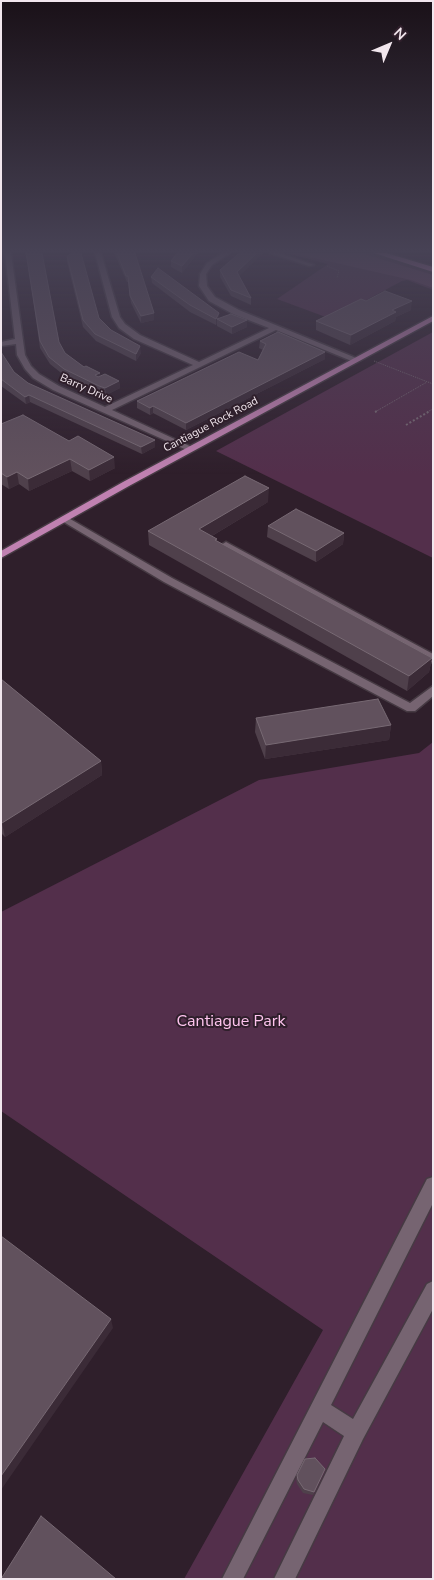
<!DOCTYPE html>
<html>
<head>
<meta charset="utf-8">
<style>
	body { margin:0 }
	#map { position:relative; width:434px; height:1580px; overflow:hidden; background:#2f1f2b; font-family:"Nunito Sans",sans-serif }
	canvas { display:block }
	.frame { position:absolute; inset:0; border:2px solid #f1e6ed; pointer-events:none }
	.north { position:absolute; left:364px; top:20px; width:50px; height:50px; -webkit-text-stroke:4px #2f1f2b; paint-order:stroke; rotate:45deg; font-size:14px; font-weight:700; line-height:20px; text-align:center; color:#f1e6ed }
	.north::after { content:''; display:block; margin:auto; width:18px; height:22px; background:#f1e6ed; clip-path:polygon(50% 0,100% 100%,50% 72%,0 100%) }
</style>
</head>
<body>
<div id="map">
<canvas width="434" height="1580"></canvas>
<div class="frame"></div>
<div class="north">N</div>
</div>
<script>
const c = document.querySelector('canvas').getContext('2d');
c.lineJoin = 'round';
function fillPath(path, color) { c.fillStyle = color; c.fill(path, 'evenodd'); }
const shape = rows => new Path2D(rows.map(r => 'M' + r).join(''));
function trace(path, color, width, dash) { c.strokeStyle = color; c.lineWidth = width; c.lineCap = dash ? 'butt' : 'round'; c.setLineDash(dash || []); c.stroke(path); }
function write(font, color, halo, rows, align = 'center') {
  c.font = font + ' "Nunito Sans",sans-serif'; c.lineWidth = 4; c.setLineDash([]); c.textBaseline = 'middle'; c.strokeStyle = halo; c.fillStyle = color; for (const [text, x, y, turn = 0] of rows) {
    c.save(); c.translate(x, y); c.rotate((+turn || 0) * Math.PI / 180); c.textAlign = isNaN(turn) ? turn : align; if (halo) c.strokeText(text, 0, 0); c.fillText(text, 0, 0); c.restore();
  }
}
fillPath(shape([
	[285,253,370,253,433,273,433,290,407,280,402,281,331,319,277,299,328,264],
	[433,332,433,558,216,451],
	[433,742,433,1579,184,1579,323,1330,1,1111,1,912,259,780,419,753]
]), '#532f4b');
fillPath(shape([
	[292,253,361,253,433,275,433,288,411,280]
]), '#724667');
const minor = shape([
	[5,253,11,253,25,355,31,366,39,374,59,386,105,407,193,365,134,339,119,328,112,317,95,253,101,253,120,317,125,324,140,335,199,362,269,328,233,314,209,301,199,286,200,274,207,263,223,253,230,253,212,265,206,274,207,286,215,297,239,310,361,360,354,362,276,330,112,410,196,449,189,451,53,390,33,378,25,369,17,355,16,344,1,346,1,342,15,339,5,253],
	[270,253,279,253,314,265,309,266,270,253],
	[65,516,172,578,410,703,433,686,433,696,415,711,407,711,164,582,62,521,62,517,65,516],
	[226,542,433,654,433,663,223,547,221,545,226,542],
	[433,1177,433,1203,331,1405,353,1419,427,1284,433,1281,433,1309,363,1439,295,1579,274,1579,344,1436,323,1422,243,1579,222,1579,427,1179,433,1177]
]);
const major = shape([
	[433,316,433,321,129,486,1,558,1,551,123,482,433,316]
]);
const highway = shape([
	[374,253,386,253,433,267,433,272,374,253]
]);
trace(minor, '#463a43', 3);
trace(major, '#463a43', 3);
trace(highway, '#463a43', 3);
trace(shape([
	[327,266,339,271,337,278],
	[374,361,433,384],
	[375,412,427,382],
	[427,412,433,409]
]), '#776973', 1, [1, 1]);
trace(shape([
	[375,412,377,411],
	[406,425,430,411]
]), '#776973', 2, [2, 2]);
fillPath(minor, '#766471');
fillPath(major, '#c081b1');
fillPath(highway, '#f195db');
fillPath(shape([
	[26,253,42,253,59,342,65,353,84,367,100,376,119,381,120,388,106,395,99,393,65,376,50,364,40,348,29,270],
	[114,253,135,253,154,320,141,323,131,303,128,282,127,282],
	[177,253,198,253,182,273,171,267,171,261],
	[240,253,263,253,239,276,251,298,251,305,231,296,220,277,220,270],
	[67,256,99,318,111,330,141,353,136,361,96,341,83,327,67,262],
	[151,277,219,319,247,320,247,327,232,334,217,326,217,323,216,325,190,312,152,283],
	[366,301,411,310,396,317,395,321,350,345,316,330,316,321],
	[260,341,325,359,186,430,153,413,150,415,137,408,137,401,258,360,263,350,259,348],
	[1,352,14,372,28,383,155,440,155,447,142,454,30,402,26,404,1,386],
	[1,424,115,468,90,481,72,471,29,491,19,484,9,489,1,484],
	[268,502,212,536,217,542,432,658,429,672,407,691,149,545,148,531],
	[268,526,344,533,343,544,316,562,267,537],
	[1,679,101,761,102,775,5,837,1,833],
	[256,718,391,725,389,740,265,759,255,732],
	[325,1469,313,1495,303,1493,297,1484,296,1479,297,1475]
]), '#4f404b');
fillPath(shape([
	[193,253,198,253,182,273,182,266],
	[257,253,263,253,237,278,237,272],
	[412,301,411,310,396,317,395,321,350,345,351,335,392,310],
	[154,313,154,320,141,323,141,316],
	[219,313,219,320,217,319,217,323,216,325,216,319],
	[247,320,247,327,232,334,232,327],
	[140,346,141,353,136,361,136,354],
	[325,352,325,359,186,430,186,423],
	[100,373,101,380,95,375],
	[119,381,120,388,106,395,105,388],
	[29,395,30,402,26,404,25,397],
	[153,406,153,413,150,415,150,408],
	[155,440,155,447,142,454,141,447],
	[114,457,115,468,90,481,89,470],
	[70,459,72,471,29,491,28,479],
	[17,472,19,484,9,489,7,477],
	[269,488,268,502,200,543,199,529],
	[344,533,343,544,316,562,316,551],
	[432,658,429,672,407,691,409,676],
	[391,725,389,740,265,759,266,745],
	[101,761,102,775,5,837,2,823],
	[111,1319,113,1328,1,1490,1,1476]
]), '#3b2b37');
const building = shape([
	[26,253,42,253,59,342,65,353,84,367,86,366,100,373,95,375,98,377,105,374,119,381,105,388,99,386,64,369,49,357,40,341,26,253],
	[72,253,81,253,99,318,111,330,140,346,136,354,95,334,83,320,67,256,72,253],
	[117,253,135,253,154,313,141,316,130,296,128,276,126,276,117,253],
	[177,253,193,253,182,266,171,261,177,253],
	[240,253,257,253,237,272,251,298,231,290,220,270,237,255,240,253],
	[158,268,219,313,216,319,190,305,151,277,158,268],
	[385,291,412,301,392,310,396,312,351,335,316,321,361,299,366,301,385,291],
	[231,314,247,320,232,327,217,319,231,314],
	[278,332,325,352,186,423,153,406,150,408,137,401,239,352,258,360,266,344,260,341,278,332],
	[1,352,14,372,28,383,155,440,141,447,29,395,25,397,1,379,1,352],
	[23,415,69,441,78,436,114,457,89,470,70,459,28,479,17,472,7,477,1,473,1,424,23,415],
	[245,476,269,488,199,529,217,539,215,540,432,658,409,676,148,531,245,476],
	[296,509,344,533,316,551,268,526,296,509],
	[1,679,101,761,2,823,1,822,1,679],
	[378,699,391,725,266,745,256,718,378,699],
	[1,1236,111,1319,1,1476,1,1236],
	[315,1458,325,1469,314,1492,304,1489,298,1480,297,1475,305,1459,315,1458],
	[41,1516,116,1579,1,1579,41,1516]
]);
fillPath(building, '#61515d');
trace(building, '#776973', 1);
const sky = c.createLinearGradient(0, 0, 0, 474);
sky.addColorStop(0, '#1a1118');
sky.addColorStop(0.53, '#474255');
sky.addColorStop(1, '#47425500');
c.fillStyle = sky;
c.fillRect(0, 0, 434, 474);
write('11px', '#f1e6ed', '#2f1f2b', [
	["Barry Drive",86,389,24],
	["Cantiague Rock Road",211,425,-28]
]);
write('16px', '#fec4ee', '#2f1f2b', [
	["Cantiague Park",231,1022]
]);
</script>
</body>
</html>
